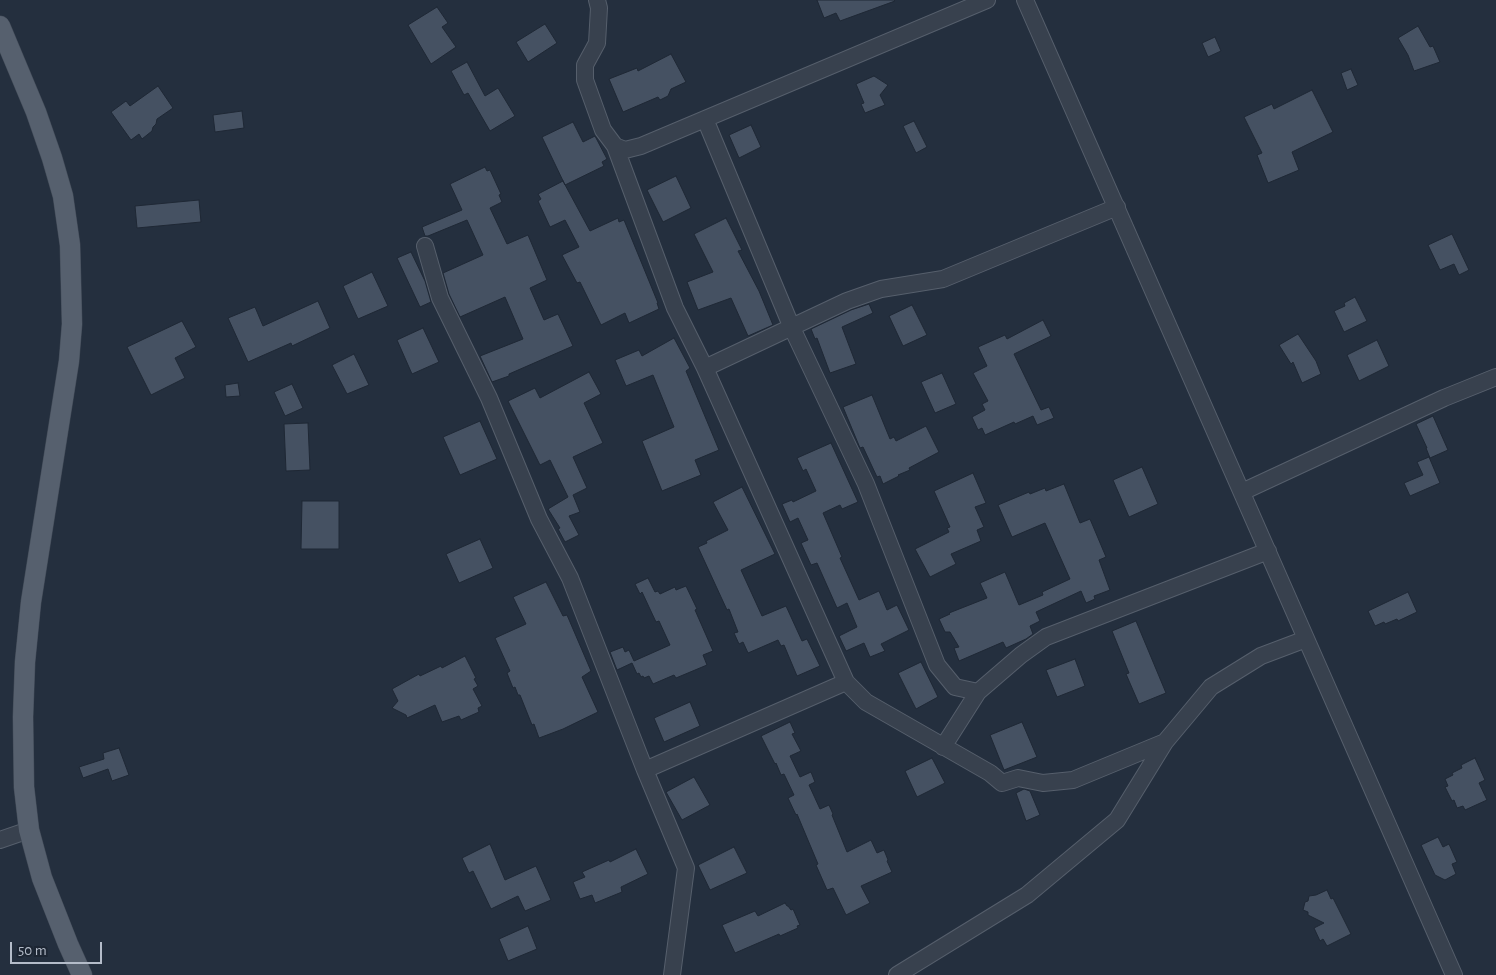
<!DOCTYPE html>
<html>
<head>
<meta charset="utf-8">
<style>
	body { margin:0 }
	#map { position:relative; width:1496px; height:975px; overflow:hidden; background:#242f3e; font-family:"Alegreya Sans",sans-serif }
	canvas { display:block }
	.scale { position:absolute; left:10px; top:942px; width:92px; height:22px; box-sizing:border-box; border:2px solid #b4bcc9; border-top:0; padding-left:6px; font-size:15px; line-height:18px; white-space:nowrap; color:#b4bcc9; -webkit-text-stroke:4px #1d2633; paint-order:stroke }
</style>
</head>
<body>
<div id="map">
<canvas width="1496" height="975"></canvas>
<div class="scale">50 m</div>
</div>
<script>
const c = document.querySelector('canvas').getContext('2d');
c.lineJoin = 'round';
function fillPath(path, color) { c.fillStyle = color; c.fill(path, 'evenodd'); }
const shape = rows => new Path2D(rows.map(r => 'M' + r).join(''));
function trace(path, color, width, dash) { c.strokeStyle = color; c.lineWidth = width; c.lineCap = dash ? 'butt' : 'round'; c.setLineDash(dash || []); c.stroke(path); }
const building = shape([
	[817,0,894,0,895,1,840,21,836,13,824,18,817,0],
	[437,7,448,23,442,27,456,47,431,64,408,25,437,7],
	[545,24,557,43,528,62,516,42,545,24],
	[1418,26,1430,47,1433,46,1440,62,1414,71,1408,55,1398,38,1418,26],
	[1215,37,1221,51,1208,57,1202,43,1215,37],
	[671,54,686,82,671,89,668,96,660,100,658,97,623,112,609,79,637,68,638,71,671,54],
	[467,62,485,96,498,88,515,116,490,131,468,93,464,95,451,71,467,62],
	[1351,69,1358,85,1347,90,1341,73,1351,69],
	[874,76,888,85,880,95,885,105,865,113,861,104,864,103,856,84,874,76],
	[158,86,173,108,157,119,156,124,153,127,152,131,142,139,139,134,131,140,111,112,126,101,130,106,158,86],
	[1312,90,1333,132,1292,152,1299,170,1268,183,1257,155,1262,153,1244,117,1272,104,1274,109,1312,90],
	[242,111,244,128,215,132,213,115,242,111],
	[914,121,927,147,916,153,903,126,914,121],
	[573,122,583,142,595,136,607,159,602,162,604,166,565,185,542,137,573,122],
	[751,125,761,147,739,158,729,135,751,125],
	[485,167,487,171,490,170,501,194,499,195,502,202,490,208,507,244,528,235,547,280,530,288,544,320,558,314,573,346,509,374,509,376,492,382,480,356,523,339,505,297,460,317,449,294,443,273,483,255,467,220,428,236,425,236,422,227,462,210,450,184,485,167],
	[676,176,691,208,663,222,647,190,676,176],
	[563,181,590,231,618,218,619,222,624,220,658,303,657,303,659,309,629,323,625,313,601,325,580,282,577,283,562,255,579,247,565,220,550,227,538,201,541,199,538,194,563,181],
	[199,200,201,222,137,228,135,206,199,200],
	[726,218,742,250,738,251,759,291,773,325,748,336,731,298,698,310,687,282,713,272,694,234,726,218],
	[1452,234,1469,270,1459,275,1454,264,1440,270,1428,245,1452,234],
	[411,252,425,281,431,302,420,307,397,258,411,252],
	[372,272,388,306,358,319,343,286,372,272],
	[1355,297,1367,321,1344,332,1334,311,1345,306,1344,303,1355,297],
	[318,301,330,328,292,346,291,343,248,362,228,318,255,307,263,326,318,301],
	[869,304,873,313,842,327,856,364,830,373,817,338,815,339,811,329,851,310,869,304],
	[912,305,927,335,903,346,889,316,912,305],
	[1043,320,1051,336,1014,354,1041,410,1049,407,1054,418,1037,425,1033,416,1015,424,1014,422,985,435,982,428,978,430,972,417,985,410,982,404,988,401,973,373,987,366,978,347,1005,335,1007,339,1043,320],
	[182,321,196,347,175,358,185,378,151,395,127,347,182,321],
	[423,328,439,362,412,374,397,340,423,328],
	[1298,334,1316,361,1321,374,1302,383,1293,362,1291,364,1279,345,1298,334],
	[674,338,690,368,686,371,719,450,695,460,701,475,662,491,642,441,674,427,653,375,626,386,615,360,639,350,642,356,674,338],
	[1377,340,1389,366,1359,381,1347,355,1377,340],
	[354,354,369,385,347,394,332,365,354,354],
	[589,372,601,394,584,403,603,443,573,457,587,488,573,495,580,512,569,516,579,535,565,542,558,529,560,528,548,509,568,497,550,460,540,465,508,401,535,388,540,398,589,372],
	[942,373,956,404,935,413,921,382,942,373],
	[238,383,240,396,226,397,225,385,238,383],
	[292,384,303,408,285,416,274,392,292,384],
	[872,395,890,439,894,437,896,441,926,426,939,452,909,468,910,470,898,475,899,476,883,484,880,476,877,477,863,447,860,448,843,407,872,395],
	[1433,416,1448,450,1430,458,1426,448,1427,448,1416,424,1433,416],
	[480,421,497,459,460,475,443,437,480,421],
	[308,423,310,470,286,471,284,424,308,423],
	[831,443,858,502,842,509,840,505,823,513,842,557,840,558,859,600,879,591,887,610,897,605,909,630,881,644,885,651,870,657,864,643,846,651,839,636,857,627,847,603,837,608,817,563,811,565,801,543,808,540,798,518,790,522,782,504,792,500,793,502,816,491,806,469,803,471,797,458,831,443],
	[1429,457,1440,483,1410,496,1404,483,1423,475,1417,462,1429,457],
	[1142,467,1158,504,1129,517,1113,480,1142,467],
	[973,473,986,503,975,507,984,527,977,530,981,541,951,554,956,564,930,577,915,549,949,532,947,528,950,527,934,491,973,473],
	[1064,484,1080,523,1090,519,1106,557,1099,560,1110,590,1094,596,1095,599,1086,603,1081,591,1036,612,1040,621,1030,626,1033,634,1026,639,1006,648,1003,642,959,661,954,648,959,647,950,632,945,632,939,619,950,614,949,613,987,598,980,583,1005,572,1019,605,1043,595,1042,592,1070,579,1045,523,1012,537,998,505,1029,492,1030,494,1045,488,1046,491,1064,484],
	[742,487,775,554,741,570,762,616,786,606,802,641,807,639,820,666,797,676,784,645,781,646,778,640,748,653,743,642,739,644,734,633,738,632,729,609,727,610,698,547,707,543,706,541,728,530,713,502,742,487],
	[302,501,339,501,339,549,301,549,302,501],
	[480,539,493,568,459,583,446,554,480,539],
	[648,578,655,592,658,591,660,594,675,587,676,590,686,586,697,609,695,610,713,651,703,655,707,665,676,678,674,675,653,684,649,676,644,678,643,676,641,677,639,673,637,674,632,663,617,670,610,652,623,647,625,652,629,650,634,661,670,645,659,621,656,622,642,592,640,594,635,584,648,578],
	[546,582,563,616,567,615,591,671,582,677,598,712,563,729,539,738,534,724,532,725,520,695,518,695,515,687,513,688,507,673,510,671,495,638,526,624,513,597,546,582],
	[1408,592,1417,612,1398,621,1397,619,1385,624,1384,622,1375,626,1368,611,1408,592],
	[1136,621,1166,693,1139,704,1126,674,1129,673,1112,631,1136,621],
	[465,656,476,678,474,679,478,686,473,689,482,706,478,708,479,712,461,720,459,716,442,722,435,705,407,718,406,715,392,708,398,701,392,689,419,674,420,676,441,666,442,668,465,656],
	[1075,659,1085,686,1057,697,1046,670,1075,659],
	[921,662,938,697,916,709,898,673,921,662],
	[690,702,700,726,664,742,654,718,690,702],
	[790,722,795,733,792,734,801,751,790,756,800,777,811,772,815,782,809,785,820,809,829,805,833,814,832,815,847,852,871,840,877,853,884,850,888,860,887,861,892,872,861,886,870,903,846,915,833,888,827,890,816,865,818,864,797,814,796,815,788,798,794,795,784,774,781,775,776,763,775,764,761,736,790,722],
	[1022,722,1037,757,1004,770,990,735,1022,722],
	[119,748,129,775,112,781,108,769,83,778,79,767,104,759,103,753,119,748],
	[932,758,945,783,917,797,905,771,932,758],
	[1475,758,1485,780,1479,783,1487,800,1465,810,1463,806,1457,808,1454,800,1452,801,1445,787,1448,786,1445,779,1453,775,1452,773,1462,768,1461,765,1475,758],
	[694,777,710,805,682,820,666,792,694,777],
	[1024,789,1030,791,1040,815,1026,821,1016,793,1024,789],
	[1438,837,1443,847,1449,844,1457,862,1452,864,1456,874,1445,880,1435,875,1421,845,1438,837],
	[490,844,505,880,536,866,551,900,525,911,518,896,491,909,473,871,469,873,462,858,490,844],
	[734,847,747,873,710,890,698,865,734,847],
	[636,849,648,874,621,887,622,892,595,903,592,895,580,899,573,882,585,877,582,872,609,860,610,862,636,849],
	[1327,890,1331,899,1333,898,1351,934,1327,946,1323,939,1320,941,1314,928,1324,923,1308,915,1308,912,1303,910,1305,902,1308,901,1309,896,1316,895,1327,890],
	[785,903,787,906,788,906,791,910,793,909,800,925,797,926,798,928,780,936,779,934,735,953,722,925,755,911,758,916,785,903],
	[528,926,537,949,508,961,499,939,528,926]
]);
fillPath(building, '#455162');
trace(building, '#1f2835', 1);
const minor = shape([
	[597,0,599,8,597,43,585,65,585,80,603,130,615,146,625,150,641,146,987,0],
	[1025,0,1454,975],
	[705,119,792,328,866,484,937,665,955,687,978,692,1021,655,1046,637,1268,551],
	[615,146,675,308,705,368,846,682,866,702,990,773,1002,783,1018,778,1043,783,1073,780,1165,742],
	[425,246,440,298,489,398,539,519,570,578,645,770,686,868,672,975],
	[705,368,847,301,881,289,943,279,1117,207],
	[1242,492,1444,398,1496,377],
	[943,747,978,692],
	[645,770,846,682],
	[0,840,29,830],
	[897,975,1027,895,1117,820,1165,742,1211,687,1261,656,1306,639]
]);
const major = shape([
	[0,26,36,112,52,158,63,196,70,245,72,324,69,361,31,602,25,662,23,717,24,787,29,830,42,878,68,944,82,975]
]);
trace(minor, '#565f6c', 18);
trace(major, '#414a57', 21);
trace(minor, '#38414e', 16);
trace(major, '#56606e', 20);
</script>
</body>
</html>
